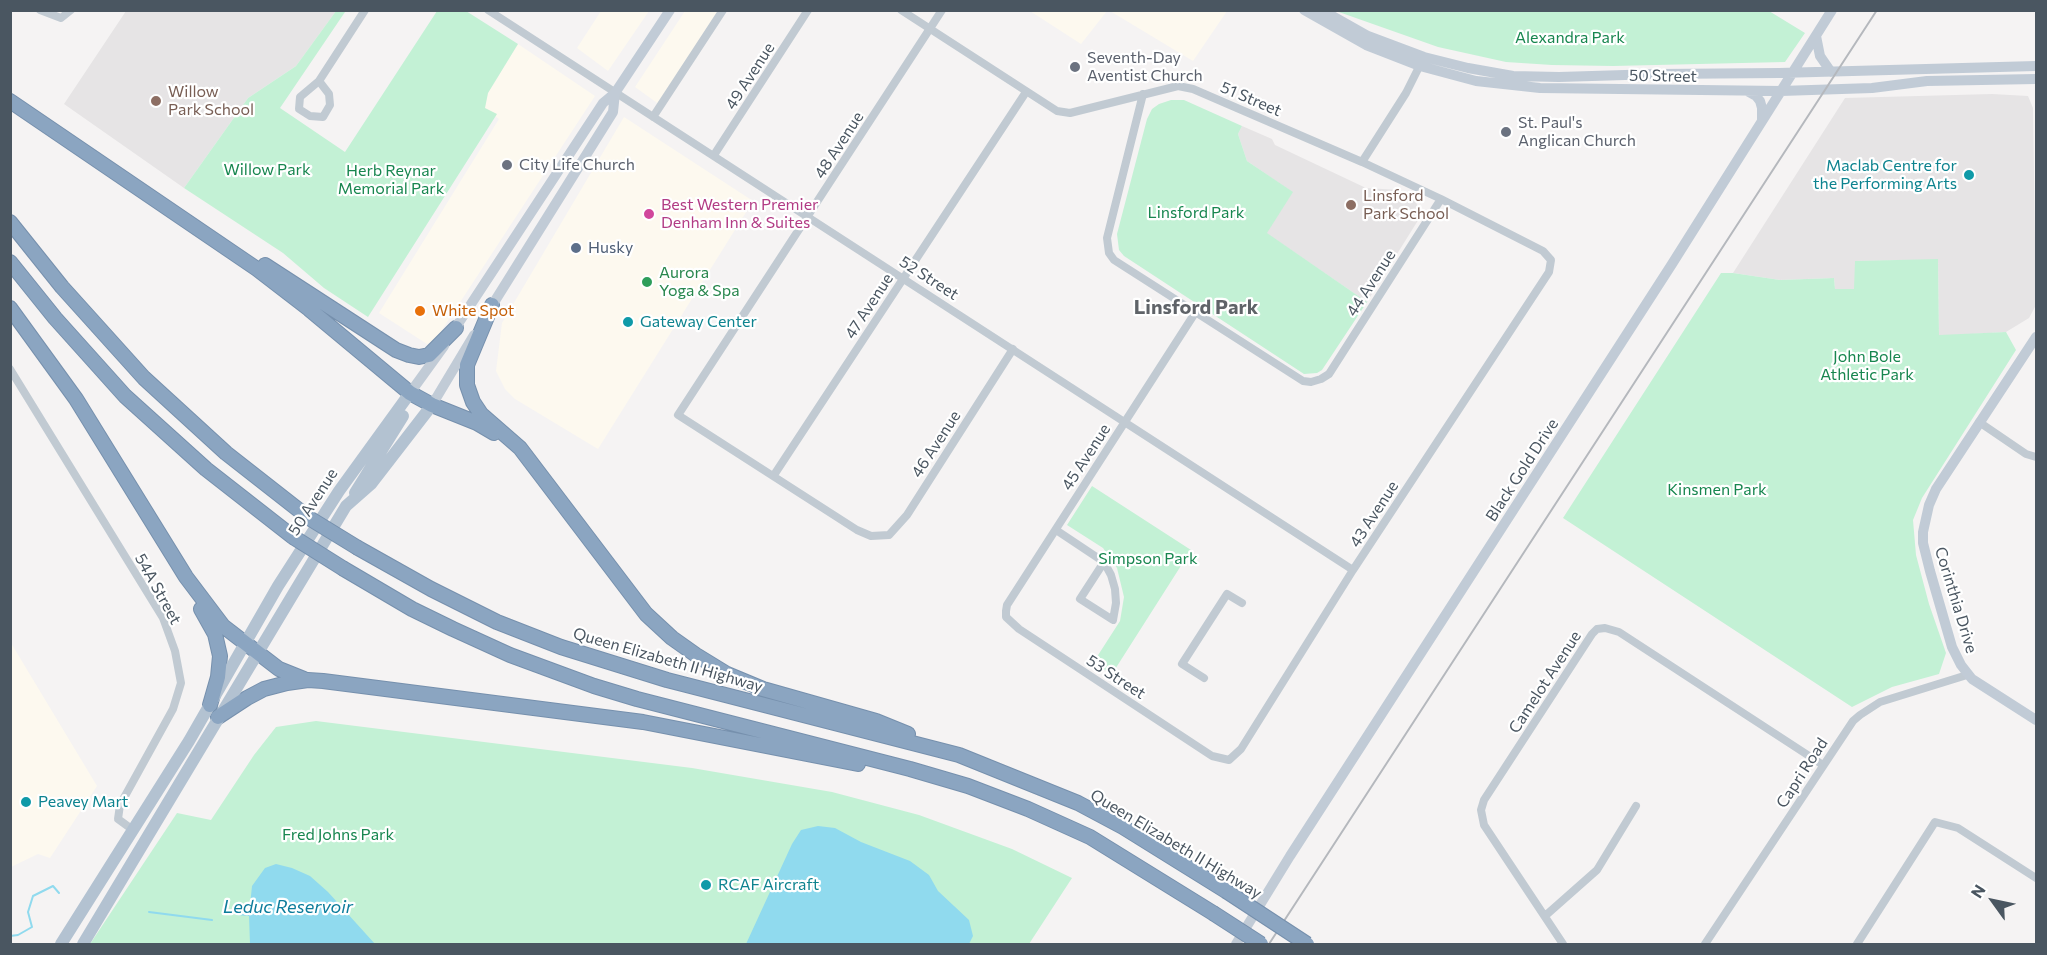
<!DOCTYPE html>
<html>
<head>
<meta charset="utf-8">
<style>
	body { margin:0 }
	#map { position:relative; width:2047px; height:955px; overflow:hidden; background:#f5f3f3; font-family:Commissioner,sans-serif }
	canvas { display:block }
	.frame { position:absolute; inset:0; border:12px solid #4a5661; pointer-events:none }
	.north { position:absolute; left:1963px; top:871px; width:60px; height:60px; -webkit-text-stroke:4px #fff; paint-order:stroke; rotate:303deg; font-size:16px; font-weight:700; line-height:24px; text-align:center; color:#4a5661 }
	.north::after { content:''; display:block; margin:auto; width:21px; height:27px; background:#4a5661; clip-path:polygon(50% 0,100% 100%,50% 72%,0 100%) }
</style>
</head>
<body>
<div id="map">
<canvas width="2047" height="955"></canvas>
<div class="frame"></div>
<div class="north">N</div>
</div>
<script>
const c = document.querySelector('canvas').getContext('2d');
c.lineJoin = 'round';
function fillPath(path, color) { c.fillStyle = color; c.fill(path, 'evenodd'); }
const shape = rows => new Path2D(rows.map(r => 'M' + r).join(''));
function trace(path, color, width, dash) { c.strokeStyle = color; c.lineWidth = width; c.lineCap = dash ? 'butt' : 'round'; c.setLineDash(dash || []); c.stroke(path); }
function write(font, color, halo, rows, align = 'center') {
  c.font = font + ' Commissioner,sans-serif'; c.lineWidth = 4.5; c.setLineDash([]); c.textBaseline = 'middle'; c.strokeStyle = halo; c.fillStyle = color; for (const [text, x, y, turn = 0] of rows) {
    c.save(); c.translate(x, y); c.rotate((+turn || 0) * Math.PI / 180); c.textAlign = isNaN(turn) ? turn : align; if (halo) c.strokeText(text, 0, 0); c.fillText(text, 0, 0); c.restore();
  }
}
fillPath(shape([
	[601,11,649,11,608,71,577,48],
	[685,11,720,11,660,105,635,87],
	[1030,11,1107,11,1081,44],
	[1110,11,1227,11,1193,61],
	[518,44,595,96,436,339,427,344,379,313,499,119,484,108,488,93],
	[624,117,753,201,598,449,515,399,505,389,496,371,502,323],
	[11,643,97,786,50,858,38,854,11,867]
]), '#fdf9ef');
fillPath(shape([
	[126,11,336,11,296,66,248,98,184,188,64,104],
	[1992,94,2028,96,2033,108,2036,305,2029,318,2006,332,1939,336,1938,260,1855,261,1855,289,1835,289,1834,278,1780,280,1733,273,1845,98],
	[1242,126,1272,139,1275,145,1366,188,1399,190,1413,197,1422,214,1367,302,1266,233,1292,192,1247,161,1238,134]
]), '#e6e4e5');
fillPath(shape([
	[336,11,348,11,345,12,280,108,345,152,437,11,466,11,518,44,488,93,485,108,497,114,368,317,324,288,283,253,184,188,248,98,296,66],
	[1336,11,1769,11,1805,33,1785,62,1613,66,1552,65,1506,62,1438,47],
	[1171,100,1184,100,1242,126,1238,134,1247,161,1293,192,1267,233,1367,302,1322,370,1317,373,1304,374,1124,256,1119,250,1117,234,1147,119,1152,109,1159,104],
	[1938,259,1939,335,2006,332,2016,350,1922,498,1913,520,1916,555,1929,604,1946,653,1939,674,1892,687,1852,707,1563,518,1721,273,1733,273,1780,280,1834,278,1835,289,1854,289,1855,261],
	[1092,486,1191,550,1112,674,1093,663,1120,621,1124,597,1117,568,1103,548,1067,525],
	[316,721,692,768,832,792,919,815,1012,849,1072,878,1029,944,90,944,177,813,211,820,254,755,276,727]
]), '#c3f1d5');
fillPath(shape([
	[818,826,835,828,861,842,910,861,929,875,938,891,969,920,973,936,969,944,746,944,792,844,801,830],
	[276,864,292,868,310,876,328,892,375,944,250,944,249,915,252,886,265,868]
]), '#90daee');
trace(shape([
	[149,912,212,920],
	[236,914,249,915],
	[10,936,18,935,32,927,28,912,33,896,53,886,59,893]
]), '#90daee', 2);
const highway = shape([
	[10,101,257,269,309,309,410,393,432,405,477,423,494,433],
	[10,222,62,287,144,378,226,453,309,518],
	[10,262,55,318,125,396,206,469,293,537],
	[265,265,396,350,409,355,419,357,429,355,456,328],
	[492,305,467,365,467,385,473,402,481,414,520,448,646,614,672,638,696,655,727,674,763,689,876,721,908,734],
	[10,308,76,399,186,577,223,626,279,669,304,679],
	[358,548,431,589,497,622,561,647,667,680,959,755,1078,803,1123,827,1226,891],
	[344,569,412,609,453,629,510,655,594,686,637,699,910,769,968,786,1028,809,1090,837,1213,913],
	[201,609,215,634,220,656,218,677,210,705],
	[218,717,247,698,264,689,287,683,308,680,323,681,643,722,858,764]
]);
trace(highway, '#7690ad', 16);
trace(shape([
	[40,10,61,18,71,10],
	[488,10,1353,570],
	[901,10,1057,111,1070,113,1178,86,1193,89,1362,162,1441,199,1543,251,1551,260,1549,272,1353,570,1241,749,1229,760,1212,756,1019,629,1006,617,1006,611,1007,605,1195,313],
	[942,10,678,415,857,530,871,536,889,535,907,515,1013,349],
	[319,81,329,94,330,105,323,117,310,116,299,109,300,97,319,81,365,10],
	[1143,94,1107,238,1109,253,1114,260,1303,381,1311,382,1321,379,1329,374,1441,199],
	[653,117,723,10],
	[714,155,808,10],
	[1362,162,1406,93,1421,63],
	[10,369,163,618,175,651,181,683,173,709,120,805,118,819,133,830],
	[1979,422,2026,454,2036,457],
	[774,475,1026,92],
	[1056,530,1104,562],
	[1104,562,1111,575,1115,589,1116,603,1113,620,1080,599,1104,562],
	[1204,678,1182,664,1227,594,1242,603],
	[1545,916,1597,870,1636,806],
	[1563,944,1484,825,1481,810,1484,800,1592,634,1597,629,1605,628,1619,632,1823,765],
	[1705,944,1853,721,1860,715,1880,702,1967,675],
	[1857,944,1935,822,1958,828,2036,878]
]), '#c1cad2', 8);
trace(shape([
	[1304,10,1366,45,1420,66,1476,81,1540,88,1781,91,1872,88,1927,81,2036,79],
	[1322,10,1368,36,1424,57,1468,68,1513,76,1559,77,1658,74,1779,73,2036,66],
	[1816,36,1820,56,1831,72],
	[1747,91,1756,96,1760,101,1762,108,1762,119],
	[488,312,613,112,615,93],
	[452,333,603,103,615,93,670,10],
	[2036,337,1936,489,1929,505,1923,532,1923,543,1930,571,1952,647,1961,665,1972,679,2036,720],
	[410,393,444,346],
	[432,405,474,335],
	[1236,944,1290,856,1672,264,1832,10]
]), '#c1cbd6', 10);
trace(shape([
	[355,493,403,416],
	[61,944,189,741,278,586,339,491,410,393],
	[83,944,346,506,371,484,432,405]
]), '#b3c2d1', 12);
trace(highway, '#8ba5c1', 14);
trace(shape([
	[1269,944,1877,10]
]), '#b5b8bd', 2);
const highwayBridge = shape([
	[309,518,358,548],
	[293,537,344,569],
	[1226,891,1307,944],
	[1213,913,1261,944]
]);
trace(highwayBridge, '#7690ad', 16, []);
trace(highwayBridge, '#8ba5c1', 14);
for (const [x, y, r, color] of [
	[1075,67,6,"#6b7280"],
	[156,101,6,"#8d6e63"],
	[1506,132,6,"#6b7280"],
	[507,165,6,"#6b7280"],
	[1969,175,6,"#0f9aa8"],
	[1351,205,6,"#8d6e63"],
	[649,214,6,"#d1479c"],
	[576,248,6,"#5c6f8a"],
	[647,282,6,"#2e9e5b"],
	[420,311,6,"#e8710a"],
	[628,322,6,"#0f9aa8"],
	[26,802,6,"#0f9aa8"],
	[706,885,6,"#0f9aa8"]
]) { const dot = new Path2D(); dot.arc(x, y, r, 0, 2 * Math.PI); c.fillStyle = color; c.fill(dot); trace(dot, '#fff', 2); }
write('16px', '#17864f', '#fff', [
	["Alexandra Park",1570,38],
	["Willow Park",267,170],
	["Herb Reynar",391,171],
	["Memorial Park",391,189],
	["Linsford Park",1196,213],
	["John Bole",1867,357],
	["Athletic Park",1867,375],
	["Kinsmen Park",1717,490],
	["Simpson Park",1148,559],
	["Fred Johns Park",338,835]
]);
write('16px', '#5b616d', '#fff', [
	["Seventh-Day",1087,58],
	["Aventist Church",1087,76],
	["St. Paul's",1518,123],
	["Anglican Church",1518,141],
	["City Life Church",519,165]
], 'left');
write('16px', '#4a5661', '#fff', [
	["49 Avenue",750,76,-57],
	["50 Street",1663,76,1],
	["51 Street",1251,99,23],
	["48 Avenue",839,145,-57],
	["52 Street",929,278,33],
	["44 Avenue",1371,283,-57],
	["47 Avenue",869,306,-57],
	["46 Avenue",936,444,-57],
	["45 Avenue",1086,457,-57],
	["Black Gold Drive",1522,470,-57],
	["50 Avenue",313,502,-57],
	["43 Avenue",1374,514,-57],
	["54A Street",158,589,61],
	["Corinthia Drive",1956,600,73],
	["Queen Elizabeth II Highway",668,660,16],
	["53 Street",1116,677,33],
	["Camelot Avenue",1545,682,-57],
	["Capri Road",1802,773,-57],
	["Queen Elizabeth II Highway",1176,844,31]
]);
write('16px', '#785e54', '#fff', [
	["Willow",168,92],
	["Park School",168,110],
	["Linsford",1363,196],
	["Park School",1363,214]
], 'left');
write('16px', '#0d838f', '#fff', [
	["Maclab Centre for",1957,166,"right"],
	["the Performing Arts",1957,184,"right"],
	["Gateway Center",640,322],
	["Peavey Mart",38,802],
	["RCAF Aircraft",718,885]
], 'left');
write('16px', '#b23c85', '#fff', [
	["Best Western Premier",661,205],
	["Denham Inn & Suites",661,223]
], 'left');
write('16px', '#4e5e75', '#fff', [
	["Husky",588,248]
], 'left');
write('16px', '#27864d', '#fff', [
	["Aurora",659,273],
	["Yoga & Spa",659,291]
], 'left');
write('16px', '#c56008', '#fff', [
	["White Spot",432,311]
], 'left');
write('italic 18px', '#0c7c9b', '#fff', [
	["Leduc Reservoir",288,907]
]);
write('bold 20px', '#5f6368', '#fff', [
	["Linsford Park",1196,307]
]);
</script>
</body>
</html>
